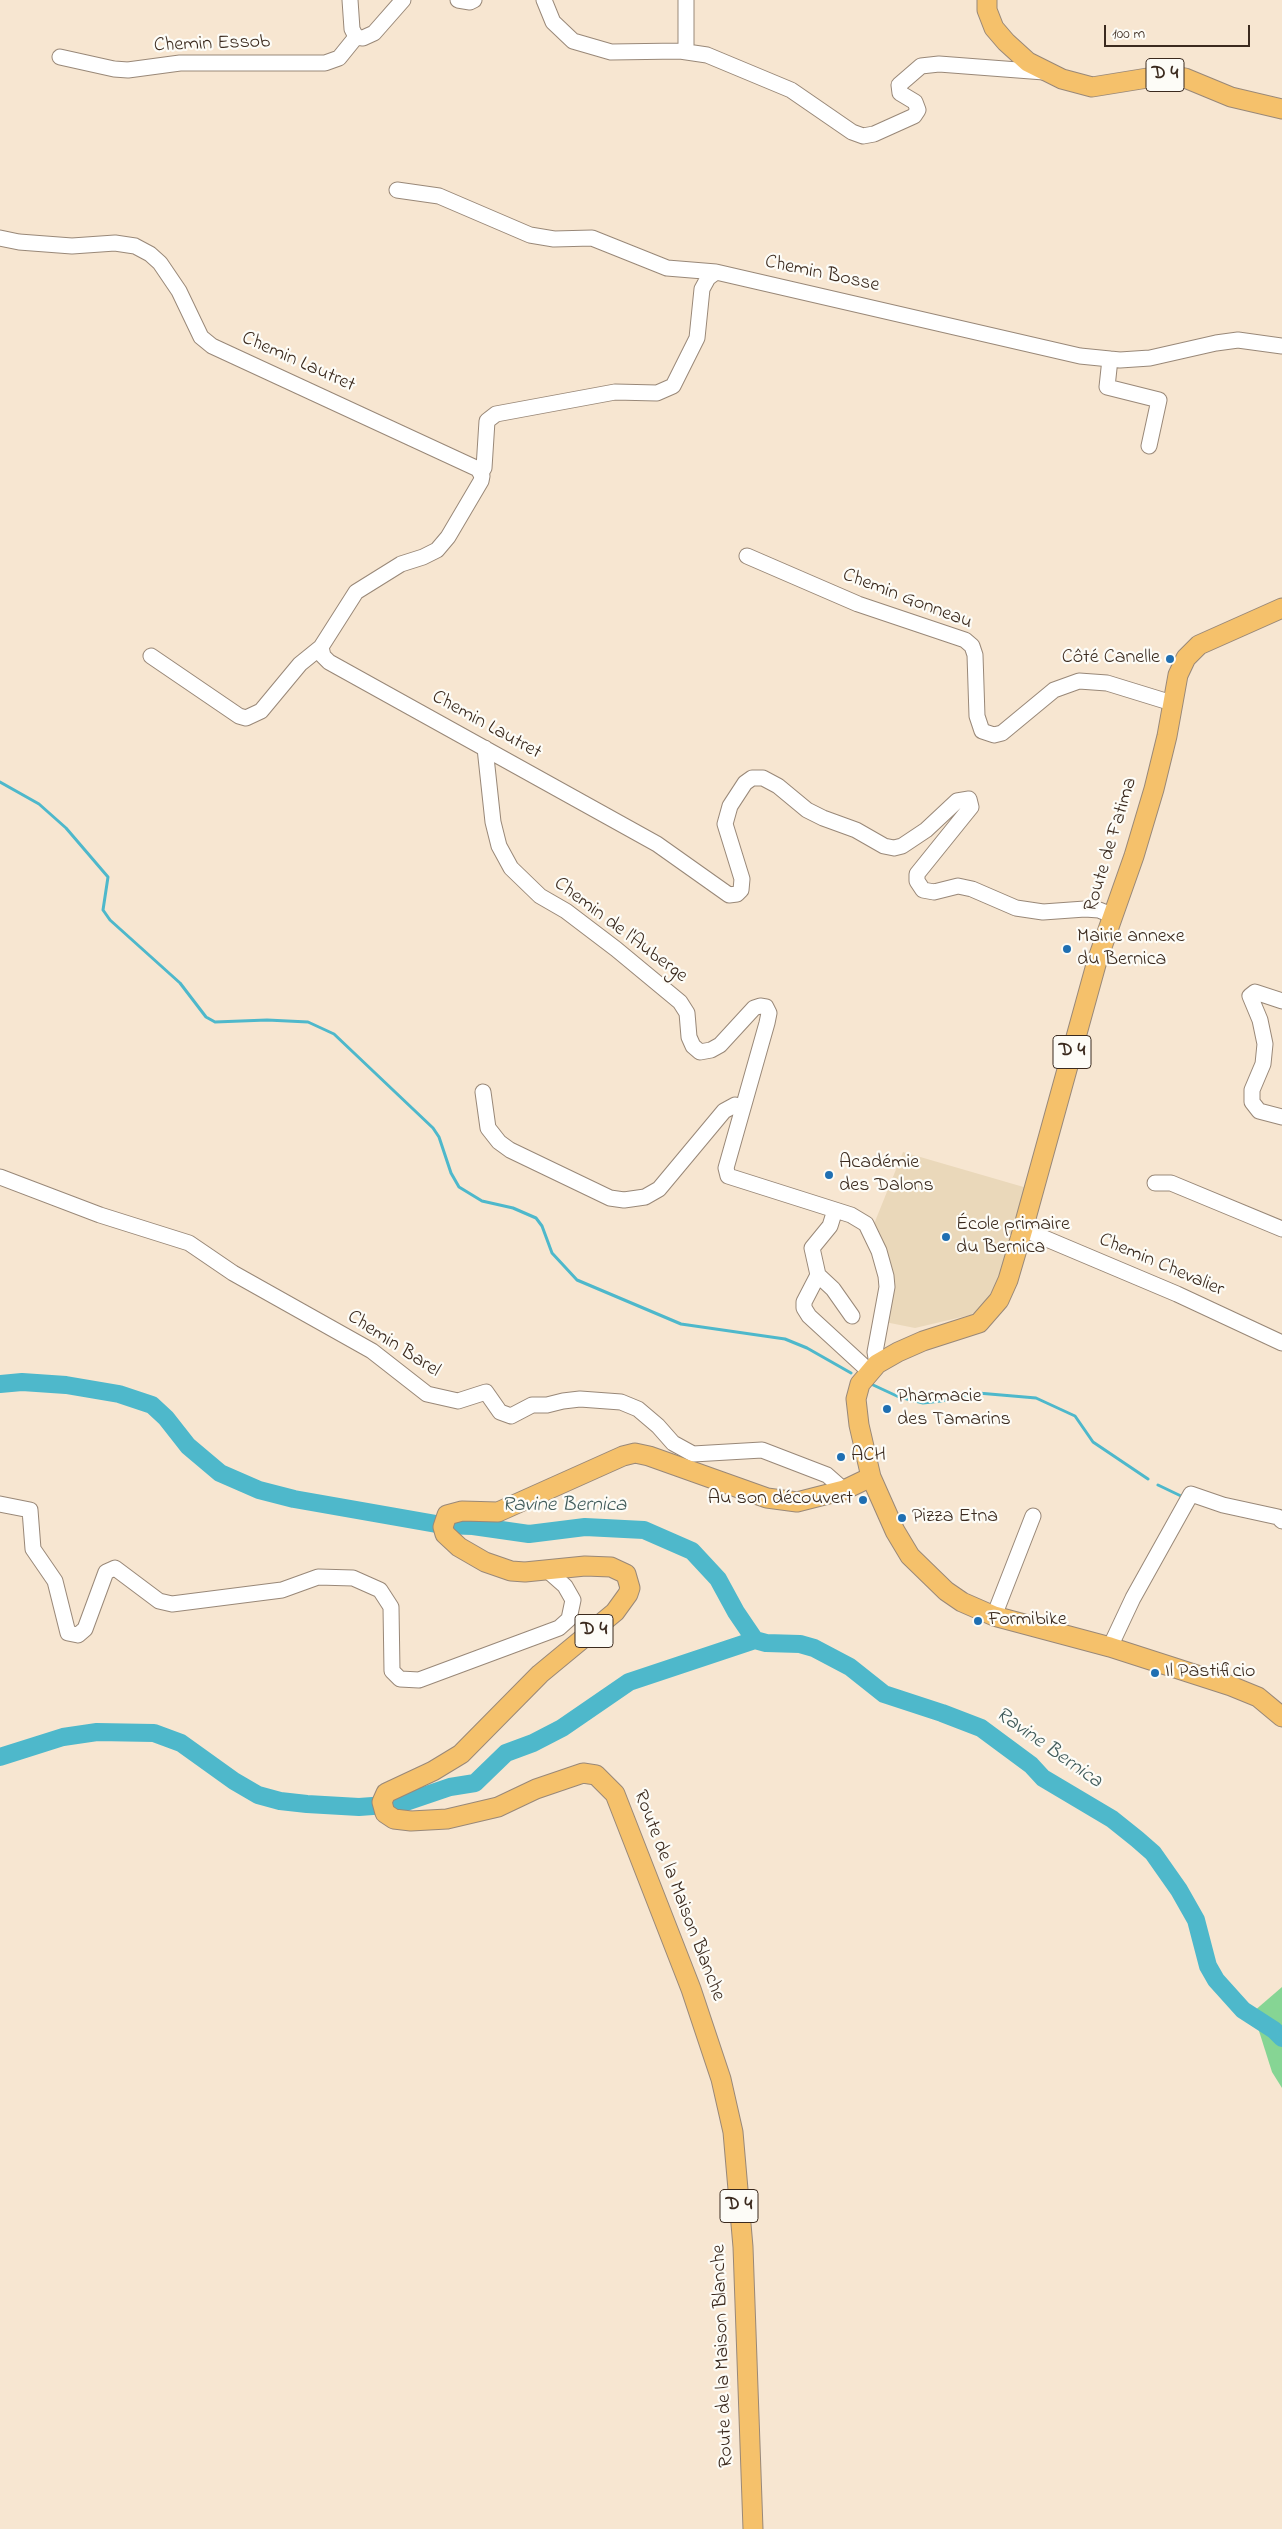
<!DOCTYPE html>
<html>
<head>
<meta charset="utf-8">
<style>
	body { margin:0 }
	#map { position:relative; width:1282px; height:2529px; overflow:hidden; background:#f7e6d1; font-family:"Indie Flower",sans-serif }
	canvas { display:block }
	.scale { position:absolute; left:1104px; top:25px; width:146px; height:22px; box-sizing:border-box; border:2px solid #3b2a1e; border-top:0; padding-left:6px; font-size:15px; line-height:18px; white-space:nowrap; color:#3b2a1e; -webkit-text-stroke:4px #fdfcf7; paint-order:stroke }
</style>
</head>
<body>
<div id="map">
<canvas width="1282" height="2529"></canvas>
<div class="scale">100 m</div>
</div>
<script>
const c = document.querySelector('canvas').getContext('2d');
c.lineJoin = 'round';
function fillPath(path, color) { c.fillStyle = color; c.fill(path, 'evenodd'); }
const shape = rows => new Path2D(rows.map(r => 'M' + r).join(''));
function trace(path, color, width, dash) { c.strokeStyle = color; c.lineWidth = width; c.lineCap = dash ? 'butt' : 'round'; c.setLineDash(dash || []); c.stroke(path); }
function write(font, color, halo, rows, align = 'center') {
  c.font = font + ' "Indie Flower",sans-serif'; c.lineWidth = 4.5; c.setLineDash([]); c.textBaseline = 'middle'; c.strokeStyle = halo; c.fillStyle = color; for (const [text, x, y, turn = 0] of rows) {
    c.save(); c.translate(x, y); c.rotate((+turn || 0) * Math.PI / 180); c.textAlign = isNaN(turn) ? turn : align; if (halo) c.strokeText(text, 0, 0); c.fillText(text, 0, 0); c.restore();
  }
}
fillPath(shape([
	[903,1152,1027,1188,994,1294,979,1313,915,1328,885,1322,874,1224]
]), '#ead8ba');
fillPath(shape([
	[1282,1987,1282,2088,1272,2072,1253,2012]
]), '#86d594');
trace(shape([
	[0,782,39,804,66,828,108,877,103,910,110,920,180,983,206,1017,215,1022,267,1020,308,1022,334,1034,433,1128,439,1137,451,1173,459,1187,482,1201,513,1208,536,1218,542,1226,552,1253,577,1280,681,1324,785,1339,807,1348,851,1373],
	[871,1384,899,1397,923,1403,941,1401,978,1393,1036,1398,1075,1416,1093,1442,1148,1479],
	[1158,1485,1181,1496]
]), '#4eb8cb', 3);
trace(shape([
	[0,1384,22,1382,66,1385,119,1394,152,1405,166,1418,188,1446,220,1473,259,1490,294,1499,442,1525,473,1526,529,1534,585,1527,644,1530,692,1551,718,1579,736,1612,755,1640,766,1643,800,1644,814,1648,850,1667,884,1694,942,1713,981,1728,1031,1765,1043,1778,1112,1819,1137,1839,1153,1853,1179,1890,1196,1920,1208,1966,1216,1980,1243,2010,1274,2030,1282,2038],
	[0,1757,63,1737,97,1732,154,1733,181,1743,234,1781,258,1795,280,1801,307,1804,359,1807,400,1804,450,1787,475,1783,506,1753,533,1743,562,1728,629,1682,755,1640]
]), '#4eb8cb', 18);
const minor = shape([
	[350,0,352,29,356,37,363,38,374,33,403,0],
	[458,0,470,2,474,0],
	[544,0,553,22,573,41,611,52,680,51,707,55,791,90,852,132,863,136,874,134,914,116,918,110,915,102,900,93,899,85,921,66,939,64,1044,72],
	[686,52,686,0],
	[60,57,114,69,128,70,180,63,325,63,339,58,356,37],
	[397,190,439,196,530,235,554,239,592,238,667,268,716,272],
	[0,238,19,242,72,246,115,243,135,246,150,254,160,263,179,291,201,337,212,346,478,469,482,476,481,481,448,537,437,550,423,557,401,564,356,592,321,647,323,656,329,662,657,844,729,895,737,894,741,890,742,879,725,824,730,806,745,783,752,778,763,778,778,786,807,810,823,818,856,830,884,846,894,848,902,846,926,830,957,801,969,799,971,807,917,874,917,881,923,890,934,892,958,886,972,889,1016,908,1043,912,1085,909,1099,910,1114,916],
	[1110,359,1107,387,1159,400,1149,446],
	[481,473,484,468,487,421,496,414,615,392,657,393,673,386,697,338,702,289,708,278,716,272,1080,356,1120,360,1150,358,1216,343,1238,340,1282,346],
	[747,556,858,604,965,640,972,646,975,655,977,716,982,731,994,735,1002,733,1054,690,1079,681,1107,683,1172,703],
	[151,656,239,716,246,718,261,711,300,664,321,647],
	[485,748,493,822,499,846,511,868,540,896,566,911,616,949,680,1002,687,1013,689,1037,693,1046,700,1052,711,1050,720,1045,754,1008,760,1006,766,1007,769,1013,767,1023,726,1168,728,1176,851,1215,866,1224,879,1251,886,1276,887,1287,875,1352,877,1364],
	[1282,1001,1255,992,1250,996,1260,1020,1265,1044,1263,1064,1252,1090,1252,1102,1259,1111,1282,1117],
	[483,1092,488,1128,499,1142,510,1150,610,1198,624,1200,645,1197,659,1189,724,1111,735,1105,743,1107],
	[0,1177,100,1215,189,1243,233,1273,372,1351,427,1394,458,1401,486,1392,500,1412,511,1416,532,1405,547,1405,563,1401,580,1399,621,1402,638,1409,658,1426,673,1443,693,1454,762,1450,827,1475,844,1490],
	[1155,1183,1171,1183,1282,1229],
	[835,1210,830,1226,812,1248,818,1275,833,1289,852,1316],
	[1023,1229,1177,1294,1282,1343],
	[818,1275,804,1302,804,1308,809,1316,870,1372],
	[0,1504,30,1510,33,1549,55,1581,68,1633,78,1635,85,1629,106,1572,115,1568,159,1601,172,1604,282,1590,318,1577,353,1578,380,1590,391,1607,392,1671,400,1679,419,1680,559,1628,569,1619,573,1600,565,1586,548,1571],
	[994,1616,1033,1516],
	[1110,1647,1133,1598,1191,1494,1223,1505,1278,1517,1282,1521]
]);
const major = shape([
	[987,0,987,10,994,28,1006,42,1028,62,1062,79,1092,87,1166,75,1185,78,1231,97,1282,109],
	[1282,608,1199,645,1186,658,1178,675,1167,736,1154,789,1134,856,1097,961,1023,1229,1008,1280,999,1300,979,1323,923,1341,898,1352,877,1364,860,1384,856,1399,859,1425,871,1477,895,1531,910,1556,946,1591,962,1602,994,1616,1110,1647,1231,1686,1258,1697,1282,1717],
	[753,2529,743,2247,733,2132,721,2079,691,1989,615,1794,596,1775,583,1773,536,1789,498,1807,447,1819,411,1821,394,1819,385,1813,382,1802,386,1793,433,1771,461,1754,540,1674,615,1612,628,1594,630,1588,626,1574,611,1567,585,1566,525,1572,511,1571,485,1562,459,1547,445,1534,443,1527,447,1515,462,1511,498,1512,623,1456,635,1453,649,1456,767,1498,797,1502,844,1490,871,1477]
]);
trace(minor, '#998878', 17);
trace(major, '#998878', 21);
trace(minor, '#fff', 15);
trace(major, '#f5c16b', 19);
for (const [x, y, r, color] of [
	[1170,659,5,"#1f6fb2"],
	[1067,949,5,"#1f6fb2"],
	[829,1175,5,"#1f6fb2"],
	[946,1237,5,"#1f6fb2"],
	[887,1409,5,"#1f6fb2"],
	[841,1457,5,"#1f6fb2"],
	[863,1500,5,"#1f6fb2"],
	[902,1518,5,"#1f6fb2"],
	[978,1621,5,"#1f6fb2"],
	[1155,1673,5,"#1f6fb2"]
]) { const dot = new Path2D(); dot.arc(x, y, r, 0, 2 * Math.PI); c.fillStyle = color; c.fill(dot); trace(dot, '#fdfcf7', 2); }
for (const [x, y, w] of [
	[1165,75,38],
	[1072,1052,38],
	[594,1631,38],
	[739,2206,38]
]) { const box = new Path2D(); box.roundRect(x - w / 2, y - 16.5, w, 33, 4); c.fillStyle = '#fdfcf7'; c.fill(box); trace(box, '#3b2a1e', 1); }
write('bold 19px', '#3b2a1e', null, [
	["D 4",1165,75],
	["D 4",1072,1052],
	["D 4",594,1631],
	["D 4",739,2206]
]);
write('20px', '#3b2a1e', '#fdfcf7', [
	["Chemin Essob",212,45,-2],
	["Chemin Bosse",822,275,12],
	["Chemin Lautret",298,363,24],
	["Chemin Gonneau",907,600,21],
	["Chemin Lautret",486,726,29],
	["Route de Fatima",1112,845,-73],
	["Chemin de l'Auberge",620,931,37],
	["Chemin Chevalier",1161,1266,23],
	["Chemin Barel",393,1345,33],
	["Route de la Maison Blanche",678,1896,69],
	["Route de la Maison Blanche",724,2356,-92]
]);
write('20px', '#3b2a1e', '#fdfcf7', [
	["Côté Canelle",1160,659,"right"],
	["Mairie annexe",1077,938],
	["du Bernica",1077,961],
	["Académie",839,1164],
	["des Dalons",839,1187],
	["École primaire",956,1226],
	["du Bernica",956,1249],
	["Pharmacie",897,1398],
	["des Tamarins",897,1421],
	["ACH",851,1457],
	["Au son découvert",853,1500,"right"],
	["Pizza Etna",912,1518],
	["Formibike",988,1621],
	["Il Pastificio",1165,1673]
], 'left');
write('italic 21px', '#425c5b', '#fdfcf7', [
	["Ravine Bernica",564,1507],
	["Ravine Bernica",1048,1749,35]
]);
</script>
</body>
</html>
